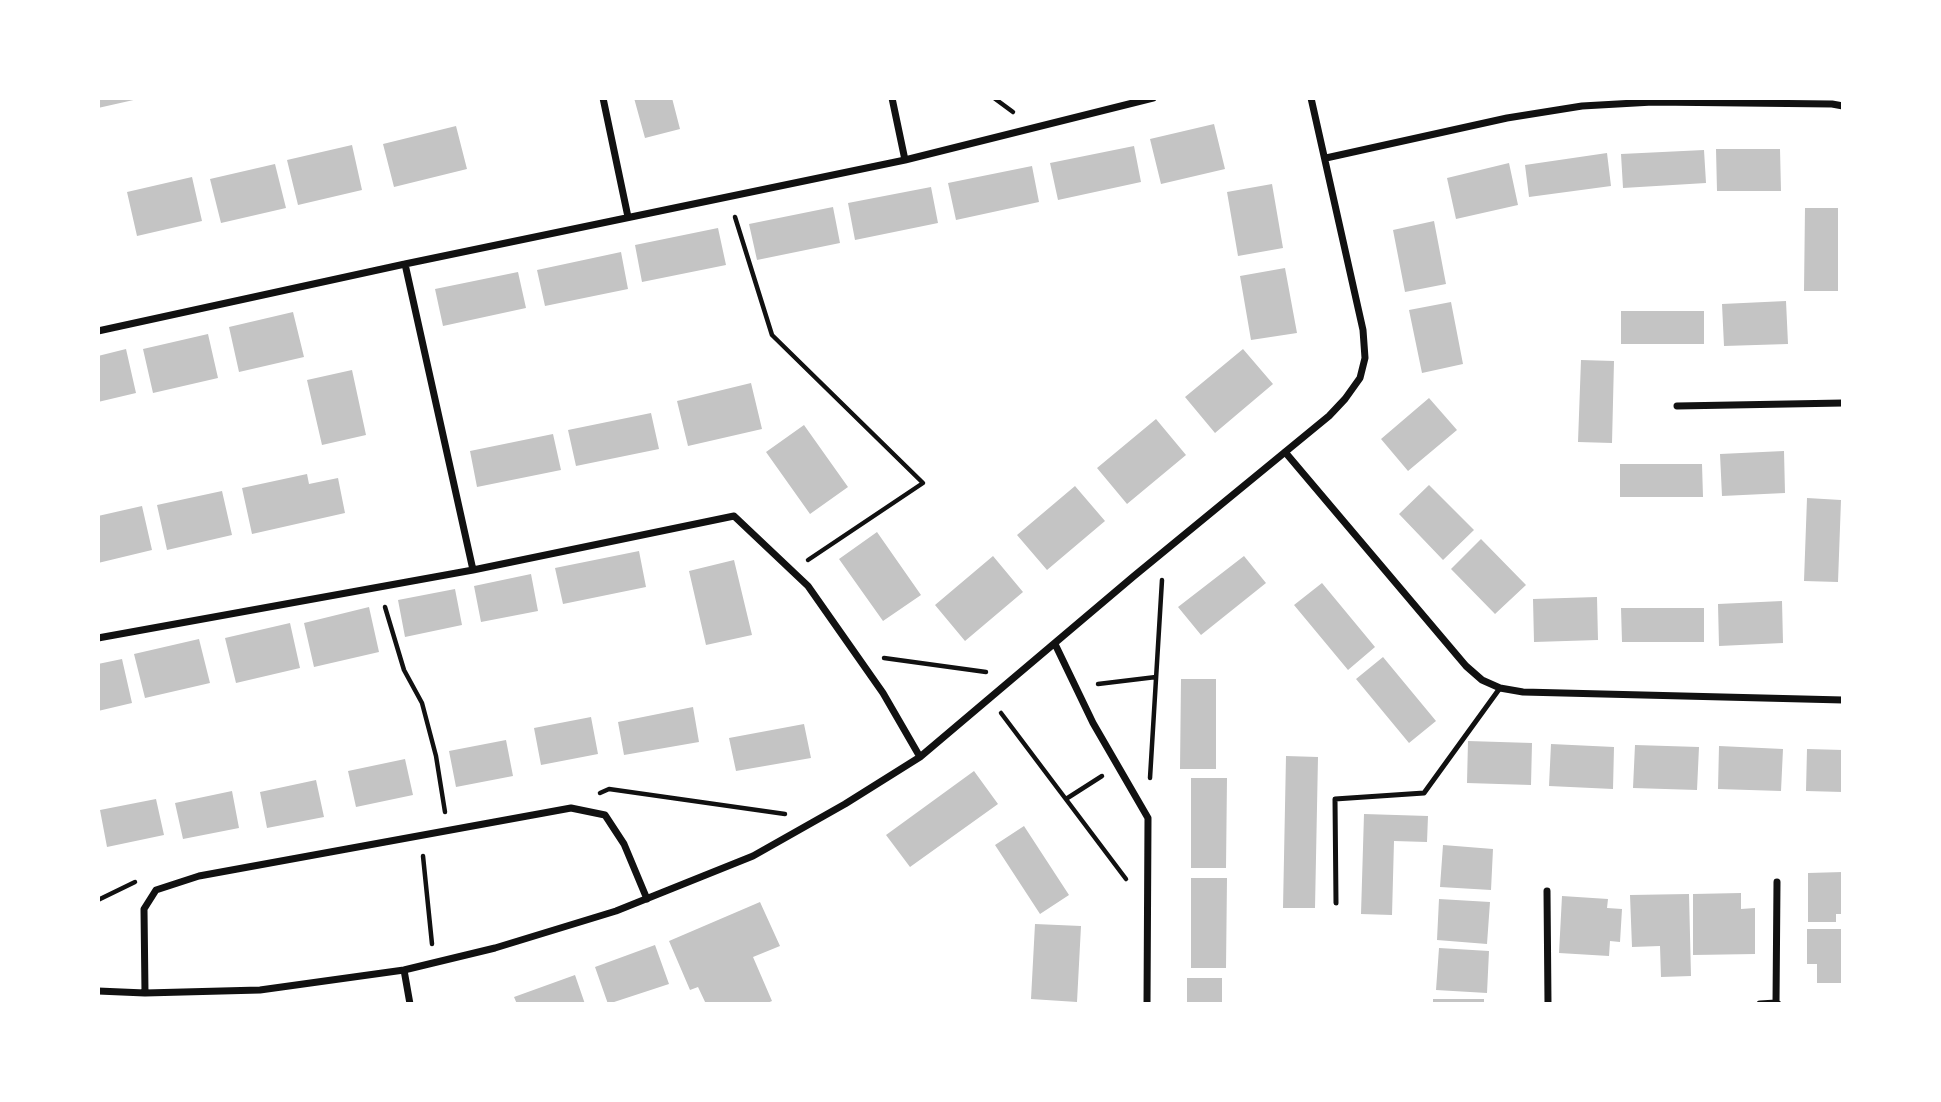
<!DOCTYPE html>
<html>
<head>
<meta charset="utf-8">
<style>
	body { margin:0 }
	#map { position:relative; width:1941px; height:1102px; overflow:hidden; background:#fff; font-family:"PT Sans Narrow",sans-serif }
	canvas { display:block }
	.frame { position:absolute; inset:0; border:100px solid #fff; pointer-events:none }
</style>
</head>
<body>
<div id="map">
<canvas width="1941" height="1102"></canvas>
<div class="frame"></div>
</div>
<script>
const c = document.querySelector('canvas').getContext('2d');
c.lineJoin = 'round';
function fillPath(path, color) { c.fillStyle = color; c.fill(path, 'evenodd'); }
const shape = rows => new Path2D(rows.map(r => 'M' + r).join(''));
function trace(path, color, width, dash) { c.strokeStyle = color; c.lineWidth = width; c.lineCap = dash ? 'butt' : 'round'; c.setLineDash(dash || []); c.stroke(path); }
fillPath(shape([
	[98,98,138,98,138,99,98,108],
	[634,98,672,98,680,129,645,138],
	[1214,124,1225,169,1161,184,1150,139],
	[456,126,467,169,394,187,383,144],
	[352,145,362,190,298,205,287,160],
	[1134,146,1141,182,1058,200,1050,163],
	[1716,149,1780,149,1781,191,1717,191],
	[1704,150,1706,183,1623,188,1621,154],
	[1607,153,1611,186,1529,197,1525,165],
	[1509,163,1518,205,1456,219,1447,178],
	[275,164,286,208,221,223,210,179],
	[1032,166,1039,202,956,220,948,183],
	[192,177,202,221,137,236,127,192],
	[1272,184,1283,248,1238,256,1227,192],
	[931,187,938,223,855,240,848,203],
	[833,207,840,243,757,260,749,224],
	[1805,208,1838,208,1838,291,1804,291],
	[1434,221,1446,284,1405,292,1393,230],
	[718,228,726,265,642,282,635,245],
	[621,252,628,289,545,306,537,270],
	[1285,268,1297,333,1251,340,1240,276],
	[518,272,526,308,443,326,435,289],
	[1786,301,1788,344,1724,346,1722,304],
	[1451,302,1463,364,1422,373,1409,310],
	[1621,311,1704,311,1704,344,1621,344],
	[293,312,304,357,239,372,229,327],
	[208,334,218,378,153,393,143,349],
	[126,349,136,393,98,402,98,356],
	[1243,349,1273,384,1215,433,1185,397],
	[1581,360,1614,361,1612,443,1578,442],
	[352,370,366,435,322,445,307,380],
	[751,383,762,429,688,446,677,401],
	[1429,398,1457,430,1408,471,1381,439],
	[651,413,659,449,576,466,568,430],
	[1156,419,1186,455,1127,504,1097,468],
	[804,425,848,487,810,514,766,452],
	[553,434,561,470,477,487,470,451],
	[1784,451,1785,493,1722,496,1720,454],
	[1620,464,1702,464,1703,497,1620,497],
	[307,474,309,484,338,478,345,513,252,534,242,488],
	[1429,485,1474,530,1443,560,1399,514],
	[1075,486,1105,521,1047,570,1017,535],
	[222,491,232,535,167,550,157,505],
	[1807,498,1841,500,1838,582,1804,581],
	[142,506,152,550,98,563,98,516],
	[877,532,921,595,883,621,839,559],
	[1481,539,1526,585,1495,614,1451,569],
	[639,551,646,587,563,604,555,568],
	[993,556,1023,592,965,641,935,605],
	[1244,556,1266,583,1201,635,1178,607],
	[734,560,752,635,706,645,689,571],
	[531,574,538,611,481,622,474,586],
	[1322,583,1375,647,1348,670,1294,605],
	[455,589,462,625,405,637,398,600],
	[1597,597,1598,640,1534,642,1533,599],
	[1782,601,1783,643,1719,646,1718,604],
	[369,607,379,652,314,667,304,623],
	[1621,608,1704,608,1704,642,1622,642],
	[290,623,300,668,236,683,225,638],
	[199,639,210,683,145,698,134,654],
	[1383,657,1436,721,1409,743,1356,679],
	[122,659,132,703,98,711,98,664],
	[1181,679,1216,679,1216,769,1180,769],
	[693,707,699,742,624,755,618,722],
	[591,717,598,754,541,765,534,728],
	[804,724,811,758,736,771,729,738],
	[506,740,513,776,456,787,449,751],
	[1468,741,1532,743,1531,785,1467,783],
	[1551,744,1614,747,1613,789,1549,786],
	[1635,745,1699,747,1697,790,1633,788],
	[1719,746,1783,749,1781,791,1718,789],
	[1807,749,1843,750,1843,792,1806,791],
	[1286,756,1318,757,1315,908,1283,908],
	[405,759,413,795,356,807,348,771],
	[974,771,998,804,910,867,886,835],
	[1191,778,1227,778,1226,868,1191,868],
	[316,780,324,817,267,828,260,792],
	[232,791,239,828,183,839,175,803],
	[156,799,164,835,107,847,100,810],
	[1364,814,1428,816,1427,842,1394,841,1392,915,1361,914],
	[1024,826,1069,895,1040,914,995,845],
	[1443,845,1493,849,1491,890,1440,887],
	[1843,872,1843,914,1836,914,1836,922,1808,922,1808,873],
	[1191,878,1227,878,1226,968,1191,968],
	[1741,893,1741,909,1755,908,1755,954,1693,955,1693,894],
	[1689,894,1691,976,1661,977,1660,946,1632,947,1630,895],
	[1562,896,1608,899,1607,908,1622,909,1620,942,1610,941,1609,956,1559,953],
	[1439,899,1490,902,1487,944,1437,940],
	[760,902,780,946,753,957,772,1001,765,1004,706,1004,698,987,690,990,669,941],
	[1035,924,1081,926,1077,1002,1031,999],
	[1807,929,1843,929,1843,983,1817,983,1817,964,1807,964],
	[655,945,669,984,608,1004,595,967],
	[1439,948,1489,951,1487,993,1436,990],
	[575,975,585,1004,517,1004,514,997],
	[1187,978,1222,978,1222,1004,1187,1004],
	[1433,999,1484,999,1484,1004,1433,1004]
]), '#c4c4c4');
trace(shape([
	[994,98,1013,112],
	[735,217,772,335,923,483,808,560],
	[385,607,404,670,422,703,436,756,445,812],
	[884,658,986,672],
	[1098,684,1156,677],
	[1001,713,1126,879],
	[1150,778,1162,580],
	[600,793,609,789,785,814],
	[1066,799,1102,776],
	[423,856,432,944],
	[98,900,135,882]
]), '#111', 4.5);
trace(shape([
	[1336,903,1335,799,1424,793,1500,688]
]), '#111', 5);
trace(shape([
	[603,98,628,217],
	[892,98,905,160],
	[1326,158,1507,118,1582,106,1653,102,1832,104,1843,106],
	[405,264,473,570],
	[98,331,405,264,905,160,1153,98],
	[1677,406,1843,403],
	[1285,452,1466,666,1482,680,1500,688,1523,692,1843,700],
	[98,638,473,570,734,516,808,586,883,693,920,757],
	[1055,644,1093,723,1148,818,1147,1004],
	[1777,882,1776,1003,1778,1004],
	[1547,891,1548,1004],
	[404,970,410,1004],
	[98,991,145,993,260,990,404,970,495,948,616,911,753,856,845,804,920,757,1134,576,1329,416,1345,399,1360,378,1365,358,1363,330,1311,98],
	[145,993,144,909,156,890,199,876,571,808,605,815,624,844,647,899],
	[1760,1004,1776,1003]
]), '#111', 7);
</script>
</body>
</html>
